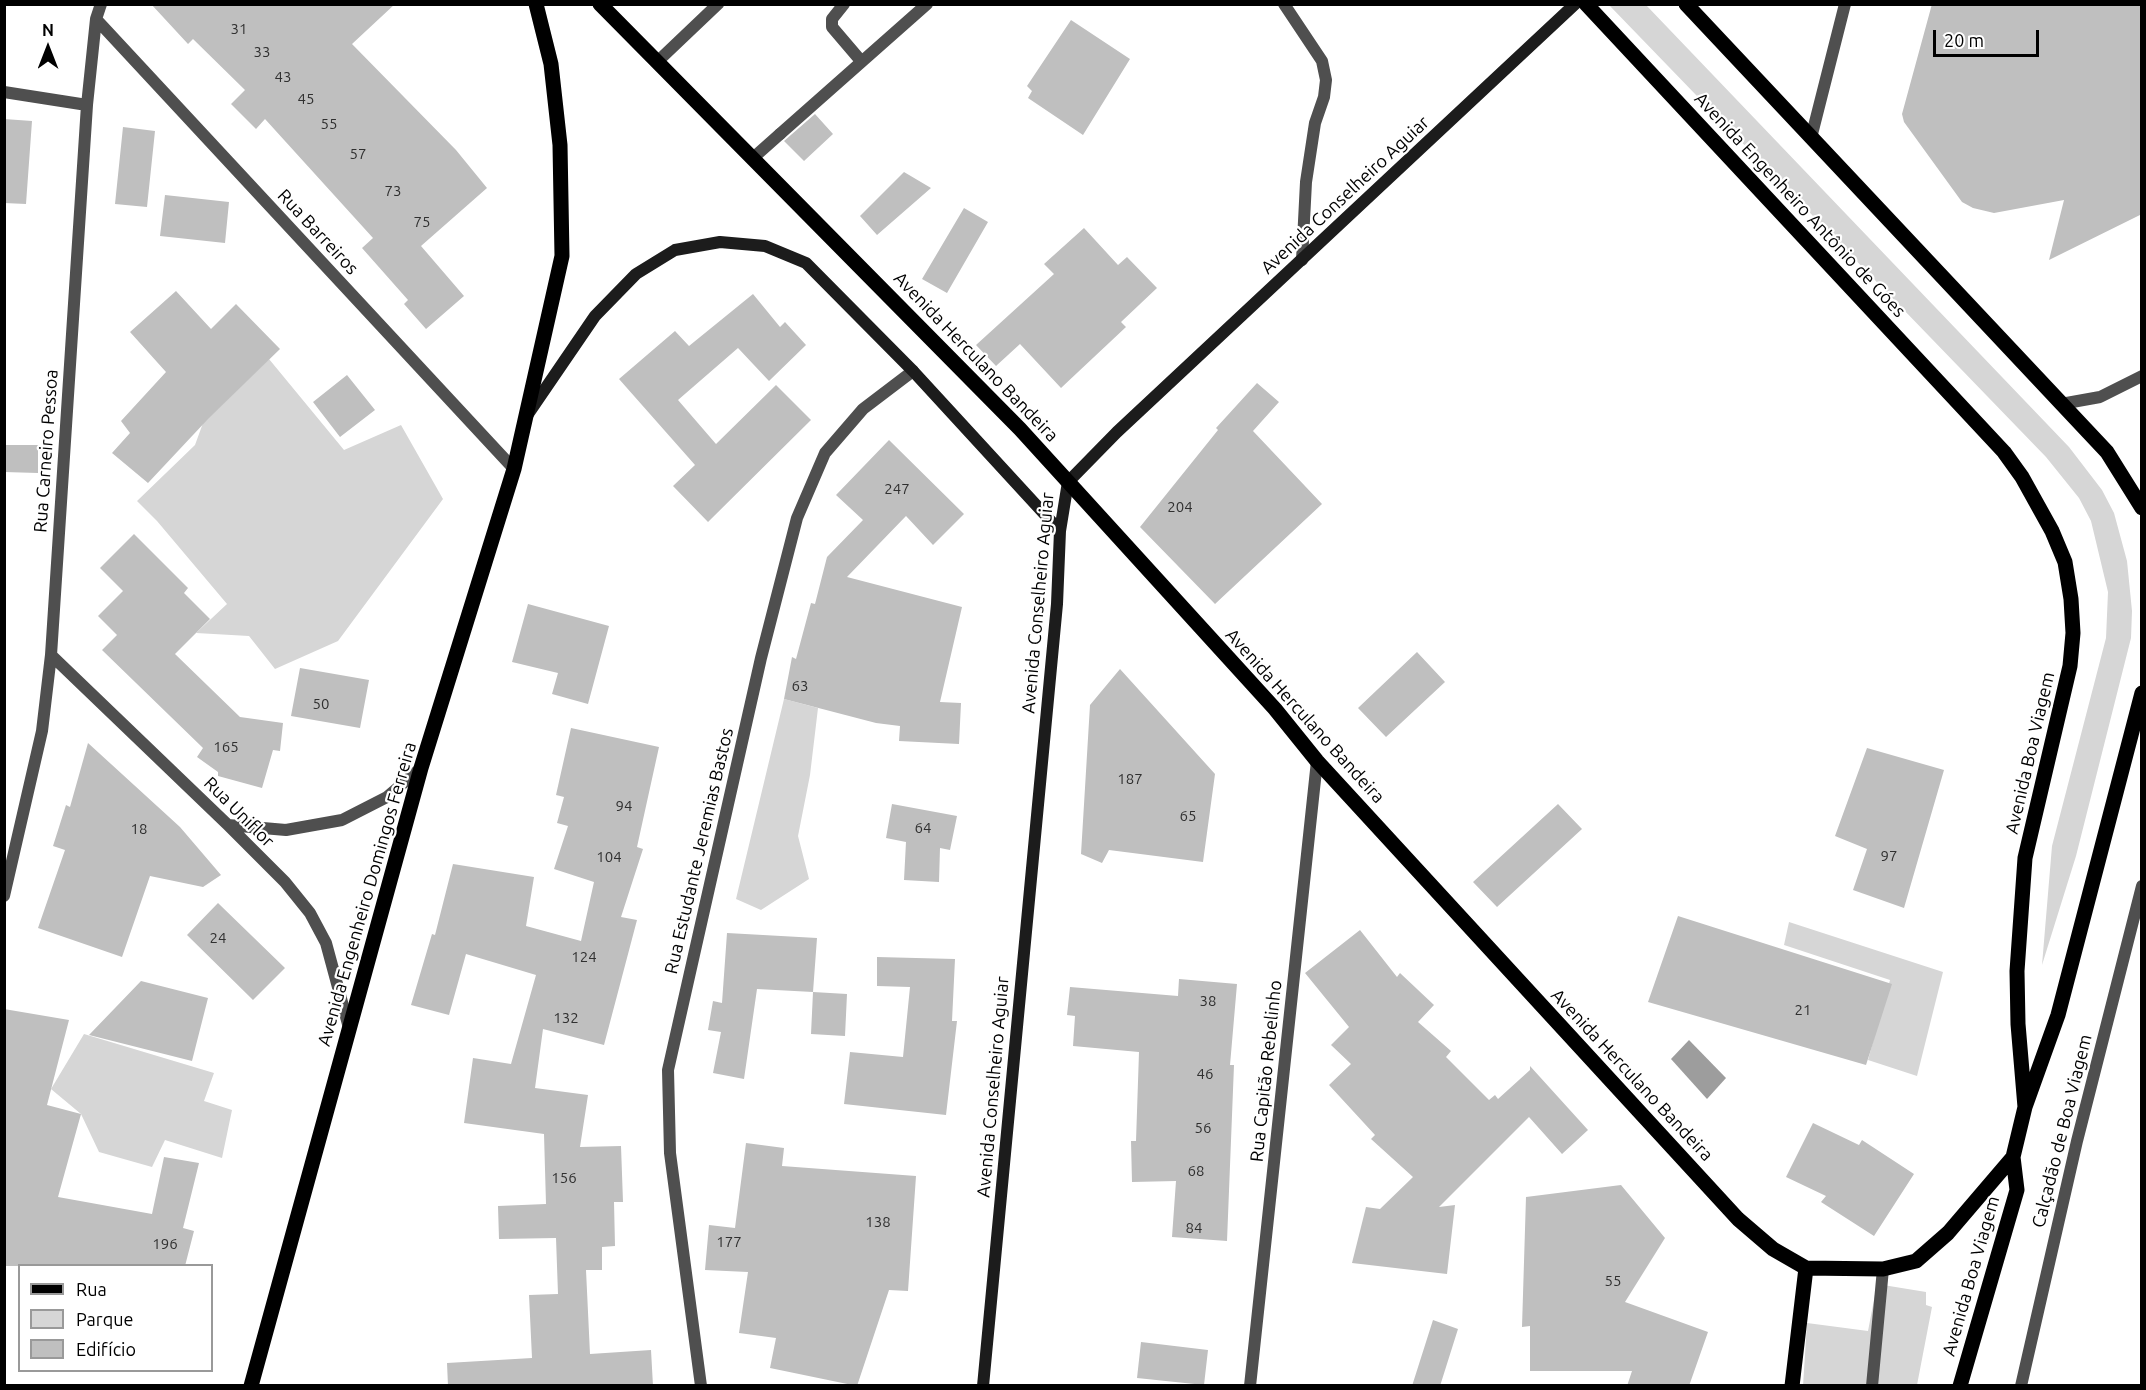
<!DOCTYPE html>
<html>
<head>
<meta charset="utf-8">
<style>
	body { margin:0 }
	#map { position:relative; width:2146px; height:1390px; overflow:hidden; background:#fff; font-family:Ubuntu,sans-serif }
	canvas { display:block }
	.frame { position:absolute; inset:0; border:6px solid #000; pointer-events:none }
	.legend { position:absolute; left:18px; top:1264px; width:195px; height:108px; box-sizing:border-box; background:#fff; border:2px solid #999; margin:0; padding:8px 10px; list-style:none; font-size:18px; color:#000 }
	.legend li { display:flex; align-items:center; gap:12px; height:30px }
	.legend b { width:30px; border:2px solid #999 }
	.north { position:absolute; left:18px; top:18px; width:60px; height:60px; -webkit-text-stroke:4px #fff; paint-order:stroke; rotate:0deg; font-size:16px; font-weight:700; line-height:24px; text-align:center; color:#000 }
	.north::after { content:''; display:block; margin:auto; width:21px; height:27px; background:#000; clip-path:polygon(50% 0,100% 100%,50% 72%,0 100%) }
	.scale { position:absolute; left:1933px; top:30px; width:106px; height:27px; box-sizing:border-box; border:3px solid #000; border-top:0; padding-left:8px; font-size:18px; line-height:21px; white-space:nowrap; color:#000; -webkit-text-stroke:4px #fff; paint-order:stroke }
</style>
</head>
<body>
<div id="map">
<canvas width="2146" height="1390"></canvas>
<div class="frame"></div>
<ul class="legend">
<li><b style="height:8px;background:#000"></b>Rua</li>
<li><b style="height:16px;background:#d6d6d6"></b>Parque</li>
<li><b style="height:16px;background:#bfbfbf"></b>Edifício</li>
</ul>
<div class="north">N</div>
<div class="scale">20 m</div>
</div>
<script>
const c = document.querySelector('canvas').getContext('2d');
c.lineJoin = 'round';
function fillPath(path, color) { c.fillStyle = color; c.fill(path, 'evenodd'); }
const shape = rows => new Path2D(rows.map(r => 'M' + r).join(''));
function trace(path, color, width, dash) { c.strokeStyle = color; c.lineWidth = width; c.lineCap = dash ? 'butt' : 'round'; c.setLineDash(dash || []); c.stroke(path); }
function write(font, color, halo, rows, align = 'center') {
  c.font = font + ' Ubuntu,sans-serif'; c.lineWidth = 4.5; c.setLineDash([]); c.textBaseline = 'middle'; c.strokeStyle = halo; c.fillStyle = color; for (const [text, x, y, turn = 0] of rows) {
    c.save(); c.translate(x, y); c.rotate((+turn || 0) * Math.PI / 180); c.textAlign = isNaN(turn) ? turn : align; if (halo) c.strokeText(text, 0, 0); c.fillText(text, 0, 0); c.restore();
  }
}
fillPath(shape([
	[1609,5,1646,5,2069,447,2102,490,2114,513,2127,561,2132,611,2131,638,2076,856,2042,965,2052,846,2106,638,2108,592,2091,521,2079,498,2046,457],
	[269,359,344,450,401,425,443,499,338,641,275,669,249,636,196,633,227,604,157,521,137,501,195,445,203,423],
	[784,699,818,708,810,775,798,836,809,879,761,910,736,899],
	[1789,922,1943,972,1917,1076,1868,1060,1890,980,1784,945],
	[84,1034,214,1073,204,1101,232,1110,222,1158,165,1140,152,1167,99,1152,81,1114,51,1089],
	[1877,1284,1926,1292,1926,1305,1932,1307,1917,1385,1803,1386,1807,1323,1868,1331]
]), '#d6d6d6');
fillPath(shape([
	[1689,1040,1726,1078,1707,1099,1671,1059]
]), '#9d9d9d');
fillPath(shape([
	[151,4,395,4,352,44,456,150,487,188,421,246,464,296,426,329,404,304,408,300,362,248,373,238,265,119,256,129,231,104,245,90,193,39,188,44],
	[1932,4,2142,4,2142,214,2049,260,2064,200,1994,213,1973,208,1962,202,1904,122,1902,114],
	[1071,20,1130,59,1083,135,1028,98,1032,91,1027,86],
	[815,114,833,134,804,161,784,141],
	[4,119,32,121,26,204,4,203],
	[123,127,155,131,147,207,115,204],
	[904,172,931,188,877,235,860,216],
	[165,195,229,202,225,243,160,236],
	[964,208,988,222,947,293,922,279],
	[1084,228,1118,265,1127,257,1157,288,1121,322,1126,327,1061,388,1020,344,996,366,976,345,1054,274,1044,264],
	[176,291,211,329,236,304,280,349,208,419,148,483,112,453,130,433,121,421,166,372,130,332],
	[753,294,780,327,785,322,806,345,769,381,738,348,678,400,716,444,776,385,811,420,708,522,673,486,695,465,619,379,675,331,689,346],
	[347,375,375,410,340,437,313,402],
	[1257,383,1279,402,1253,431,1322,504,1215,604,1140,527,1218,430,1216,428],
	[889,440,964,514,933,545,906,516,847,577,962,607,940,702,961,703,959,744,899,741,900,726,876,723,784,699,792,657,796,659,811,603,815,604,827,557,863,520,836,495],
	[4,445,38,445,38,473,4,472],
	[134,534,188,588,184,593,210,619,175,654,240,717,283,723,280,751,273,750,262,788,218,776,218,772,197,757,203,748,102,650,117,635,98,616,123,591,100,568],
	[528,604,609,626,588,704,552,694,558,673,512,662],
	[1417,652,1445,682,1386,737,1358,708],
	[300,668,369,680,360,728,291,716],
	[1120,669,1215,774,1203,862,1109,850,1102,863,1081,854,1090,705],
	[571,728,659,747,637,847,643,849,621,917,637,920,604,1045,543,1029,535,1088,588,1095,580,1147,621,1146,623,1202,614,1202,615,1246,602,1247,602,1270,586,1270,590,1354,651,1350,653,1386,448,1386,447,1363,532,1358,529,1295,558,1294,556,1238,499,1239,498,1206,546,1204,544,1134,464,1123,473,1058,511,1064,536,975,466,954,449,1015,411,1005,432,934,435,935,453,864,534,877,526,926,581,941,594,882,554,869,568,826,557,823,564,797,556,795],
	[88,743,180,827,221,875,203,887,150,876,122,957,38,928,65,850,53,846,66,805,70,807],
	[1867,748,1944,770,1904,908,1853,890,1867,849,1835,836],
	[892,804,957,816,950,850,940,848,939,882,904,880,906,842,886,838],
	[1558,804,1582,829,1497,907,1473,882],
	[218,903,285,968,253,1000,187,935],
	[1678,916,1892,984,1866,1065,1648,1002],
	[1360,930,1397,977,1400,973,1434,1005,1418,1022,1451,1051,1446,1057,1489,1100,1495,1095,1498,1099,1530,1070,1530,1066,1588,1130,1562,1154,1529,1117,1439,1207,1455,1205,1447,1274,1352,1263,1366,1207,1380,1209,1413,1177,1371,1139,1375,1135,1329,1085,1351,1064,1331,1045,1349,1027,1305,973],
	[727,933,817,938,813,992,757,989,744,1079,713,1073,721,1032,708,1030,713,1001,722,1003],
	[877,957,955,959,952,1021,957,1021,946,1115,844,1104,850,1052,903,1057,910,987,877,986],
	[1179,979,1237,984,1230,1065,1234,1065,1227,1241,1172,1237,1176,1181,1132,1182,1131,1141,1136,1141,1139,1052,1073,1046,1075,1016,1067,1015,1070,987,1178,996],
	[141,981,208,998,192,1061,89,1035],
	[813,992,847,994,845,1036,811,1034],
	[4,1009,69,1020,47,1105,81,1114,58,1197,152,1214,164,1157,199,1163,183,1228,194,1231,185,1266,4,1266],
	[1813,1123,1859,1145,1862,1140,1914,1174,1874,1236,1821,1202,1826,1196,1786,1177],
	[746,1143,784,1148,782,1166,916,1176,908,1291,889,1290,857,1386,770,1368,776,1338,739,1333,748,1272,705,1270,709,1225,735,1228],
	[1621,1185,1665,1238,1625,1302,1708,1332,1689,1386,1627,1386,1632,1371,1530,1371,1530,1326,1522,1327,1526,1197],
	[1433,1320,1458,1329,1440,1386,1412,1386],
	[1141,1342,1208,1350,1204,1385,1137,1378]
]), '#bfbfbf');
trace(shape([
	[844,4,832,19,832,27,861,61],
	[1284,4,1322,61,1326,80,1324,97,1315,123,1306,182,1302,260],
	[780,134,927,4],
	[1872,1386,1883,1269]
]), '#4f4f4f', 12);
trace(shape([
	[2021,1386,2077,1141,2142,886]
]), '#4f4f4f', 12);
trace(shape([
	[96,19,514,469],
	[657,62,718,4],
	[4,92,87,105],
	[1811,138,1845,4],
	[753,158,780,134],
	[2061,404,2100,397,2142,376],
	[51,655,228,825,285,882,310,913,326,943,349,1028],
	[228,825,286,830,342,820,387,797,421,768],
	[4,896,42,731,51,655,87,105,96,19,101,4],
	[701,1386,670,1153,668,1070,761,658,797,518,825,453,863,409,913,371],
	[1250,1386,1317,761]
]), '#4f4f4f', 12);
trace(shape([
	[528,414,595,316,636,274,675,250,720,242,765,246,806,263,913,371,1060,531],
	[983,1386,1057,604,1060,531,1068,482,1117,432,1575,4]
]), '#1c1c1c', 12);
trace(shape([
	[600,4,1020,429,1275,709,1317,761,1738,1219,1773,1249,1806,1268,1883,1269,1916,1261,1948,1233,2013,1157],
	[1586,4,2004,452,2022,477,2052,531,2065,562,2071,599,2073,633,2070,666,2025,858,2017,971,2018,1024,2025,1107],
	[1686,4,2107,452,2142,508],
	[251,1386,421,768,514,469,562,256,560,145,551,64,536,4],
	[1792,1386,1806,1268],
	[1960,1386,2017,1190,2013,1157,2025,1107,2058,1015,2142,693]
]), '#000', 15);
write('15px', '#303030', null, [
	["31",239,29],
	["33",262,52],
	["43",283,77],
	["45",306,99],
	["55",329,124],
	["57",358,154],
	["73",393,191],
	["75",422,222],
	["247",897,489],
	["204",1180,507],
	["63",800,686],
	["50",321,704],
	["165",226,747],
	["187",1130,779],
	["94",624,806],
	["65",1188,816],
	["64",923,828],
	["18",139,829],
	["97",1889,856],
	["104",609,857],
	["24",218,938],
	["124",584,957],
	["38",1208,1001],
	["21",1803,1010],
	["132",566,1018],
	["46",1205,1074],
	["56",1203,1128],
	["68",1196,1171],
	["156",564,1178],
	["138",878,1222],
	["84",1194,1228],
	["177",729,1242],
	["196",165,1244],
	["55",1613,1281]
]);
write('18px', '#000', '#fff', [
	["Avenida Conselheiro Aguiar",1345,195,-43],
	["Avenida Engenheiro Antônio de Góes",1800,205,47],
	["Rua Barreiros",318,232,47],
	["Avenida Herculano Bandeira",976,357,46],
	["Rua Carneiro Pessoa",46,451,-86],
	["Avenida Conselheiro Aguiar",1038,603,-85],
	["Avenida Herculano Bandeira",1305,716,48],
	["Avenida Boa Viagem",2030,753,-77],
	["Rua Uniflor",239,812,45],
	["Rua Estudante Jeremias Bastos",699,851,-77],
	["Avenida Engenheiro Domingos Ferreira",367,894,-74],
	["Rua Capitão Rebelinho",1266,1071,-84],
	["Avenida Herculano Bandeira",1632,1075,47],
	["Avenida Conselheiro Aguiar",993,1087,-85],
	["Calçadão de Boa Viagem",2062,1131,-76],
	["Avenida Boa Viagem",1971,1276,-74]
]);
</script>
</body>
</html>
